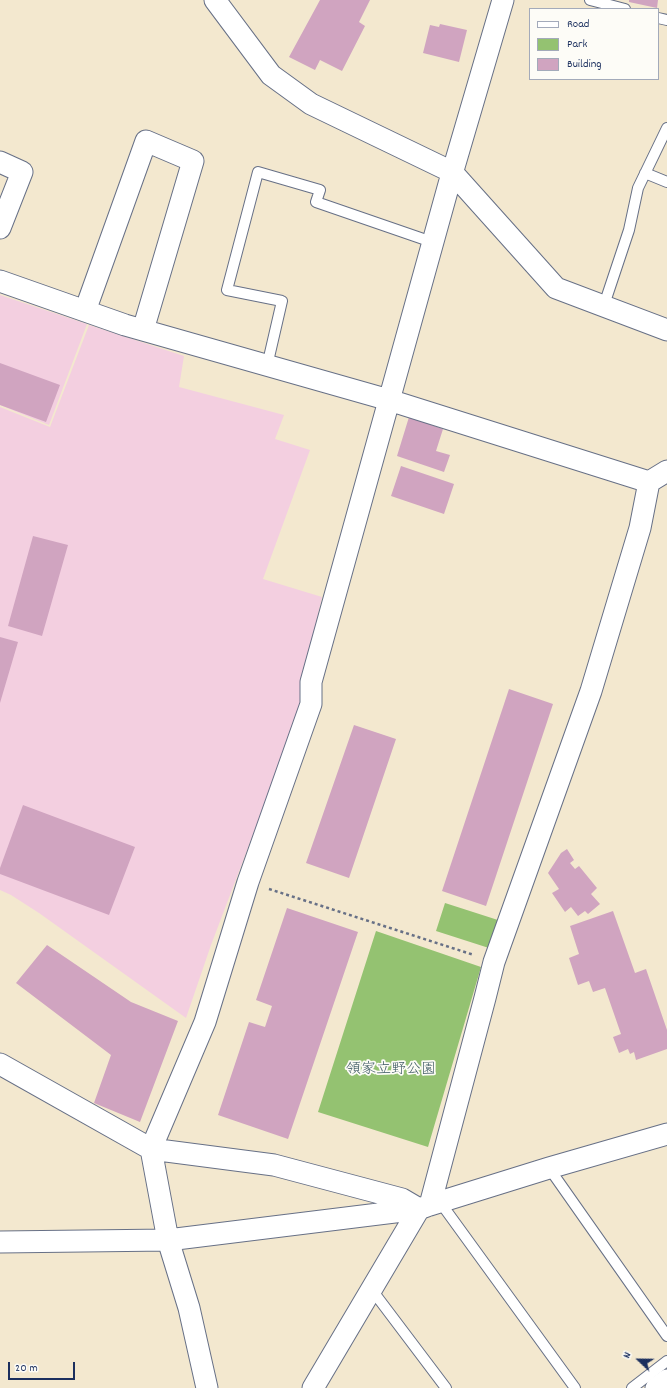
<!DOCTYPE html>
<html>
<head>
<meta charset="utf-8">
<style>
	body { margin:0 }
	#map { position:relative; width:667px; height:1388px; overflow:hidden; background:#f3e8cf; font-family:Dekko,sans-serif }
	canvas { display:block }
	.legend { position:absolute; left:529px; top:8px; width:130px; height:72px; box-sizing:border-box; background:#fdfcf7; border:1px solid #a3aaba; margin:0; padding:5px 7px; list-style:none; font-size:12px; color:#1b2f5e }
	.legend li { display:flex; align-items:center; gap:8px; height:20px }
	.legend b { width:20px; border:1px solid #a3aaba }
	.north { position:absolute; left:619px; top:1340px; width:40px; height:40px; -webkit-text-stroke:3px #fdfcf7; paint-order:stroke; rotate:292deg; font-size:11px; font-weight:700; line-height:16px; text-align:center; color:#1b2f5e }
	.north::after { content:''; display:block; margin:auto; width:14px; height:18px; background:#1b2f5e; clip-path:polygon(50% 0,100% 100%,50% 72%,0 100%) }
	.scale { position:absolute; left:8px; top:1362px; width:67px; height:18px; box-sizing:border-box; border:2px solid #1b2f5e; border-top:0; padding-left:5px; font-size:12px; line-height:14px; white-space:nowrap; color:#1b2f5e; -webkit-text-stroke:3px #fdfcf7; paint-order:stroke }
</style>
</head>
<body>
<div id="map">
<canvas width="667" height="1388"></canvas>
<ul class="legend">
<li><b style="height:5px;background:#fff"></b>Road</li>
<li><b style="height:11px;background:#94c271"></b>Park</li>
<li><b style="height:11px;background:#d0a4c0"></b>Building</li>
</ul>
<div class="north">N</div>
<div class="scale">20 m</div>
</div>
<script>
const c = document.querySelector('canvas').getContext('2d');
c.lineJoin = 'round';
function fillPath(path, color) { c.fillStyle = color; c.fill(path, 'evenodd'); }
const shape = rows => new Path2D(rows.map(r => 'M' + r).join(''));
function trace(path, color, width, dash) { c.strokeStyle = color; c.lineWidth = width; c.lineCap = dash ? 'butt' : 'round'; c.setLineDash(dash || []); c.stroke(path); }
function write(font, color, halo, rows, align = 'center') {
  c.font = font + ' Dekko,"Klee One",sans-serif'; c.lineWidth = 3.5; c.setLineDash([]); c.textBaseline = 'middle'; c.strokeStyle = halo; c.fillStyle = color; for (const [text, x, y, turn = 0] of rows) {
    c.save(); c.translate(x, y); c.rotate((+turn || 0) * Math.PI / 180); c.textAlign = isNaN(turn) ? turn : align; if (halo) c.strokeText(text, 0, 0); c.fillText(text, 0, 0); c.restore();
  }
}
fillPath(shape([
	[0,295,87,324,49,425,0,405],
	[89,325,184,356,179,387,284,415,275,439,310,450,263,579,322,597,300,692,300,711,211,945,186,1018,39,913,11,895,0,890,0,407,50,427]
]), '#f3cfe0');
fillPath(shape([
	[445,903,501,921,492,949,436,931],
	[376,931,481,967,428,1147,318,1112]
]), '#94c271');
fillPath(shape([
	[320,0,370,0,359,22,365,26,342,71,320,60,315,70,289,57],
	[629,0,658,0,657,8,629,2],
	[440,24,467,30,459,62,423,53,430,25,439,27],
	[0,363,60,385,46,422,0,405],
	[409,417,443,429,436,451,450,455,444,472,397,456],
	[401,466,454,484,444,514,391,496],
	[33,536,68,545,42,636,8,626],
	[0,637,18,642,0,703],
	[509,689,553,704,486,906,442,891],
	[354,725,396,739,349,878,306,863],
	[23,805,135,847,109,915,0,874,0,868],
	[567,849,574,860,570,863,575,869,579,866,597,888,591,894,600,904,588,914,585,911,578,916,571,907,565,912,552,893,559,889,548,873,561,853],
	[287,908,358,932,288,1139,218,1115,249,1022,265,1027,272,1006,256,1000],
	[613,911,635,973,646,969,667,1030,667,1049,636,1060,634,1052,630,1054,628,1049,619,1053,613,1037,621,1034,605,988,593,992,589,981,578,985,569,958,579,954,570,926],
	[47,945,131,1002,178,1021,140,1122,94,1103,111,1055,16,983]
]), '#d0a4c0');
const lane = shape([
	[590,0,625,9],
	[658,18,667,20],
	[645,173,667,182],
	[604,305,629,230,638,188,667,128],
	[267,366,282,301,227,290,258,172,320,190,316,202,432,242],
	[549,1168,667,1336],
	[440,1202,575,1388],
	[372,1290,446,1388],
	[632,1388,667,1361]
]);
const street = shape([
	[215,0,271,75,311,104,452,172,556,288,667,330],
	[0,162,22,172,0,228],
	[0,281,125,325,389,400,649,482],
	[85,311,146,141,193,161,143,330],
	[0,1064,151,1149,274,1165,402,1199,419,1209],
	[430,1205,485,998,494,962,591,691,640,528,649,482,667,471],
	[0,1242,168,1240,419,1209],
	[207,1388,189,1308,168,1240,151,1149,205,1022,248,882,311,704,311,682,449,184,503,0],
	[313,1388,419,1209,430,1205,549,1168,667,1134],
	[656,1388,667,1380]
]);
trace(lane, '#677086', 12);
trace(street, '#677086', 23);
trace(shape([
	[269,889,474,955]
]), '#677086', 2.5, [3, 3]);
trace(lane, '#fff', 10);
trace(street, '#fff', 21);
write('15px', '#3f5b64', '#fdfcf7', [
	["領家立野公園",391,1071]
]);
</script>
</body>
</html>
